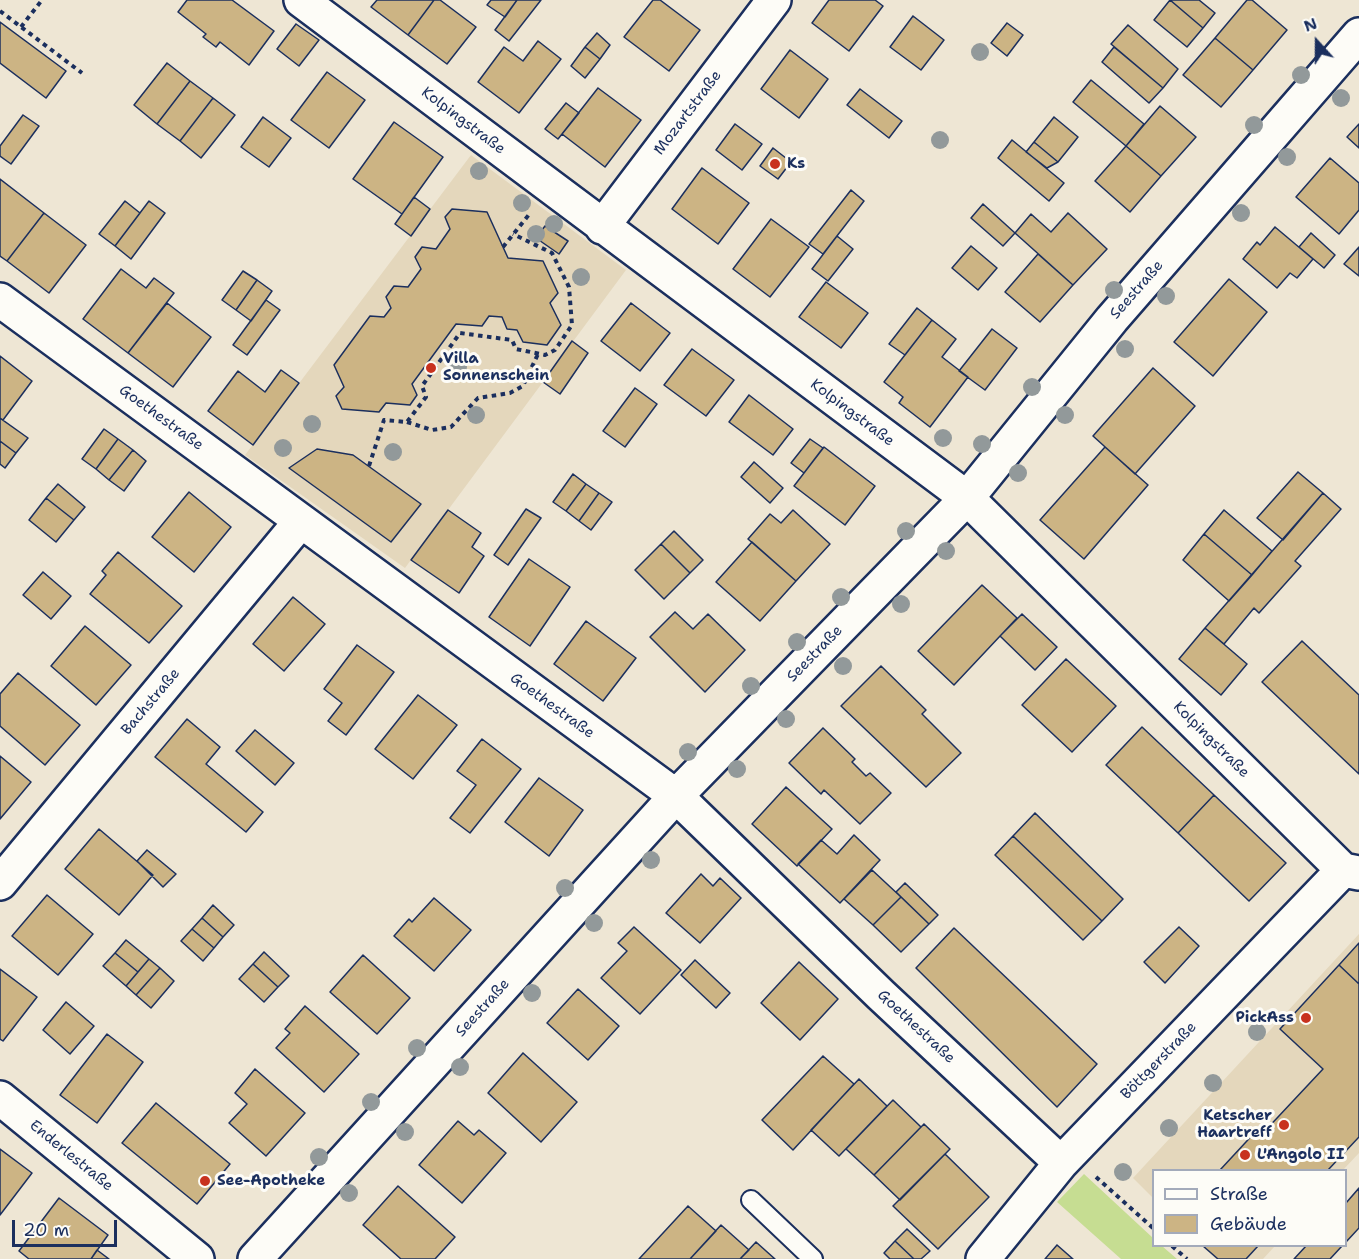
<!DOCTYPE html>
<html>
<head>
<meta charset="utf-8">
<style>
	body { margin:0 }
	#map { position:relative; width:1359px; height:1259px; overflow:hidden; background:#eee6d4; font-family:"Shantell Sans",sans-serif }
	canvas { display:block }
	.legend { position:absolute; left:1152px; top:1169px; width:195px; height:78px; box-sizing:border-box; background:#fdfcf7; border:2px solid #a3aaba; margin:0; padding:8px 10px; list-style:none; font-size:18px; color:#1b2f5e }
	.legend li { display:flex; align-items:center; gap:12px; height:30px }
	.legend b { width:30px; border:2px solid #a3aaba }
	.north { position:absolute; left:1287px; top:12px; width:60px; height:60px; -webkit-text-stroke:4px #fdfcf7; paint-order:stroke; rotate:339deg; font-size:16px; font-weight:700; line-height:24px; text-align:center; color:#1b2f5e }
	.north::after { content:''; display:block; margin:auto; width:21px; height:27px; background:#1b2f5e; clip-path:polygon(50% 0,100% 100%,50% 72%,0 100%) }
	.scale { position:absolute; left:12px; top:1220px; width:105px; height:27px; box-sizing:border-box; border:3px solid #1b2f5e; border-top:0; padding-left:8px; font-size:18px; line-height:21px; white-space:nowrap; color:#1b2f5e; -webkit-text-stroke:4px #fdfcf7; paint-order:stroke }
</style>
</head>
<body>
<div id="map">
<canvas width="1359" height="1259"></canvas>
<ul class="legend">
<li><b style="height:8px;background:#fdfcf7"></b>Straße</li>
<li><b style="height:16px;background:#ccb484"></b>Gebäude</li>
</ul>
<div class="north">N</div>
<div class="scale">20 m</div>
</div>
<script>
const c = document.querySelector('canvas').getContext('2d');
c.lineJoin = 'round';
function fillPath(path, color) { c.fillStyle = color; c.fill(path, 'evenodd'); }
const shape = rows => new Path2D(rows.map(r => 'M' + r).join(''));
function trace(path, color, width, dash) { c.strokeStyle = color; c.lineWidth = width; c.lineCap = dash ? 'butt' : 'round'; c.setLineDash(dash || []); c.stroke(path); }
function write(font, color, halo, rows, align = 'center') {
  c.font = font + ' "Shantell Sans",sans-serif'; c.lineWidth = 6; c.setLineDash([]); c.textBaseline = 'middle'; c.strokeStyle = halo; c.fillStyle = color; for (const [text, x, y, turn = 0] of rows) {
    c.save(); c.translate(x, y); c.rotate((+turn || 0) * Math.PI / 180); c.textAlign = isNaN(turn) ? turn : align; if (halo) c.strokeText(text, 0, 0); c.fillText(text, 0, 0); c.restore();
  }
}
fillPath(shape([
	[471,155,626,270,405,568,245,455],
	[1359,934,1359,1153,1343,1170,1154,1170,1153,1198,1133,1178],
	[1202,1246,1275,1246,1263,1259,1216,1259]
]), '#e4d7bc');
fillPath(shape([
	[1084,1174,1153,1238,1154,1246,1162,1246,1177,1259,1121,1259,1057,1202]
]), '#c6dd92');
const building = shape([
	[187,0,232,0,274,31,249,65,220,42,216,47,203,37,206,34,178,12,187,0],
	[377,0,434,0,408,35,371,7,377,0],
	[434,0,440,0,476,27,447,64,408,35,434,0],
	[491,0,517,0,505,17,487,5,491,0],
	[517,0,541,0,509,41,495,30,517,0],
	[653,0,660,0,700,30,669,71,624,37,653,0],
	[829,0,875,0,883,6,849,51,812,23,829,0],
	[1170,0,1199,0,1215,13,1203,28,1170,0],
	[1170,0,1203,28,1187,47,1154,20,1170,0],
	[1247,0,1252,0,1287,30,1253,70,1215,38,1247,0],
	[913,16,944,40,921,70,890,47,913,16],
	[0,22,66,71,46,98,0,63,0,22],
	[1007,23,1023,35,1007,56,991,43,1007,23],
	[296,24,319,40,299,66,277,49,296,24],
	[1128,25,1178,69,1163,88,1111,44,1128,25],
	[597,33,610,45,600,59,585,47,597,33],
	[1215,38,1253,70,1221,107,1183,75,1215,38],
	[538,41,561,59,519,113,478,82,504,47,523,61,538,41],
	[585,47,600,59,585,78,571,66,585,47],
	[1114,47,1163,88,1149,103,1102,62,1114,47],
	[790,50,828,79,799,118,761,89,790,50],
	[167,63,190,81,157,124,134,105,167,63],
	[327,72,365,100,329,148,291,120,327,72],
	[1091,80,1144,124,1126,146,1073,102,1091,80],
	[190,81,213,98,180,141,157,124,190,81],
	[598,88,641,120,605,167,562,134,598,88],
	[860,89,902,121,889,138,847,105,860,89],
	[213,98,235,115,201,158,180,141,213,98],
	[566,103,579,113,558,139,545,129,566,103],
	[1160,106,1196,137,1161,176,1126,146,1160,106],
	[23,115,39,126,11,164,0,156,0,146,23,115],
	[263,117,291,138,269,167,241,147,263,117],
	[1054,117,1078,137,1058,162,1034,142,1054,117],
	[394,122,443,157,402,214,353,179,394,122],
	[735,124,762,144,742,170,716,150,735,124],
	[1359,124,1359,148,1347,137,1359,124],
	[1012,140,1064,183,1049,201,998,158,1012,140],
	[1034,142,1058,162,1047,168,1026,152,1034,142],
	[1126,146,1161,176,1130,212,1095,181,1126,146],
	[773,148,791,162,778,179,760,166,773,148],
	[1330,158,1359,183,1359,210,1339,234,1296,197,1330,158],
	[702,168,749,203,718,244,672,209,702,168],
	[0,179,44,213,7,261,0,256,0,179],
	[851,190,864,201,823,254,809,244,851,190],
	[414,197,430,209,411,236,395,224,414,197],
	[125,201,140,213,115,246,99,234,125,201],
	[149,201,165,213,131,259,115,246,149,201],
	[983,204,1015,233,1003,246,971,218,983,204],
	[452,209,487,212,508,258,543,261,558,293,550,303,561,325,547,345,523,342,517,330,507,329,502,317,489,316,482,326,456,324,412,384,417,395,410,405,386,403,379,412,342,409,336,396,344,387,334,365,370,316,384,317,391,308,386,297,394,286,408,287,421,269,415,257,422,247,436,249,450,229,445,217,452,209],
	[44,213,86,245,49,293,7,261,44,213],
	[1068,213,1107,249,1073,285,1015,233,1031,214,1051,232,1068,213],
	[771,219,809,247,770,297,733,269,771,219],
	[545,226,568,241,559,254,536,238,545,226],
	[1275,227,1313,259,1297,278,1290,273,1277,288,1243,259,1257,242,1260,245,1275,227],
	[1311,233,1335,255,1324,268,1299,247,1311,233],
	[837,236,853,249,828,281,812,269,837,236],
	[971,246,997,268,978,290,952,268,971,246],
	[1359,247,1359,276,1344,264,1359,247],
	[1038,254,1073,285,1040,322,1005,292,1038,254],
	[121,269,146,288,154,278,174,293,128,353,83,319,121,269],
	[243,271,257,280,236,310,222,300,243,271],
	[1229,279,1267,312,1213,376,1174,342,1229,279],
	[257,280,272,291,251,321,236,310,257,280],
	[826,282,868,313,841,348,799,317,826,282],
	[266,300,280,310,247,355,233,345,266,300],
	[167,303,211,337,173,387,128,353,167,303],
	[631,303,670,333,640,371,601,341,631,303],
	[917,308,932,320,905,355,889,344,917,308],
	[932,320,956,339,942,357,968,377,930,427,899,403,903,397,884,382,932,320],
	[992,329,1017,348,985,390,959,371,992,329],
	[572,341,588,353,560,394,543,382,572,341],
	[692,349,734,380,706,416,664,385,692,349],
	[0,356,32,381,3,420,0,418,0,356],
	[1153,368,1195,406,1135,474,1093,436,1153,368],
	[281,370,299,383,253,445,208,411,238,371,265,392,281,370],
	[635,388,657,404,625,447,603,431,635,388],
	[749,395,793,429,773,455,729,422,749,395],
	[0,418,28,438,16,453,0,441,0,418],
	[104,429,118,439,96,469,82,459,104,429],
	[118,439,133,450,109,480,96,469,118,439],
	[810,439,823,448,804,473,791,463,810,439],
	[0,441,16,453,5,468,0,464,0,441],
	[824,447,875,486,845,525,794,486,824,447],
	[1105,447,1148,485,1084,559,1040,520,1105,447],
	[317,449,353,455,421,504,391,542,289,468,317,449],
	[133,450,146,461,124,491,109,480,133,450],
	[754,462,783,488,770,503,741,477,754,462],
	[1298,472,1323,493,1283,540,1257,518,1298,472],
	[573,474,586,484,566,511,553,502,573,474],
	[58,484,85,507,74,520,46,498,58,484],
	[586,484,599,493,579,521,566,511,586,484],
	[189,492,231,527,194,572,152,537,189,492],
	[599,493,612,502,591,530,579,521,599,493],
	[1323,493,1341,509,1295,561,1301,566,1259,613,1254,608,1224,644,1205,628,1323,493],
	[46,498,74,520,56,542,29,520,46,498],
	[526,509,541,518,508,565,494,555,526,509],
	[448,510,481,533,472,547,484,556,459,593,411,560,448,510],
	[793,510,830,544,796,581,748,539,770,514,781,523,793,510],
	[1224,510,1272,551,1252,575,1204,534,1224,510],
	[674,531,703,560,690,573,661,544,674,531],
	[1204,534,1252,575,1229,601,1183,560,1204,534],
	[752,542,796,581,760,621,716,582,752,542],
	[661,544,690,573,664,599,635,570,661,544],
	[118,552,182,606,149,643,90,594,106,575,102,571,118,552],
	[529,559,570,587,530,646,489,617,529,559],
	[43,572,71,596,51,619,23,595,43,572],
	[982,585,1017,618,954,685,918,651,982,585],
	[293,597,325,624,284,671,253,644,293,597],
	[675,612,693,629,708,614,745,650,705,692,650,637,675,612],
	[1022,614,1057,647,1035,670,1000,636,1022,614],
	[586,621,636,658,603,701,554,664,586,621],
	[85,626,131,665,96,705,51,666,85,626],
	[1205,628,1247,664,1221,695,1179,659,1205,628],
	[1302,641,1359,695,1359,774,1262,682,1302,641],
	[357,645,394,672,346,735,328,721,342,703,324,689,357,645],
	[1066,659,1116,706,1072,752,1022,705,1066,659],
	[881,666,926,710,922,714,961,753,926,787,841,706,881,666],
	[18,673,80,725,45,765,0,726,0,694,18,673],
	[418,695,457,725,413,779,375,749,418,695],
	[187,719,220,747,206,764,263,812,246,832,155,757,187,719],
	[1142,727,1214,795,1178,833,1106,765,1142,727],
	[823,728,855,759,852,762,866,776,870,773,891,793,860,824,824,790,821,794,789,763,823,728],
	[255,730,294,763,275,785,236,751,255,730],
	[482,739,521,769,470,833,450,818,476,785,457,771,482,739],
	[0,756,31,782,0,819,0,756],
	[539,778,583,810,549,856,505,822,539,778],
	[786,787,832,829,797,866,752,824,786,787],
	[1214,795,1286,863,1249,901,1178,833,1214,795],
	[1035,813,1123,899,1102,921,1013,836,1035,813],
	[99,829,153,875,119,915,65,869,99,829],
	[854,835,880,860,840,903,798,864,821,840,837,854,854,835],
	[1013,836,1102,921,1083,940,995,855,1013,836],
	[147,850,176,874,163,887,137,861,147,850],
	[872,870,901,897,873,925,844,899,872,870],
	[701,874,713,886,720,878,741,898,700,943,666,913,701,874],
	[905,883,938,915,929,924,896,892,905,883],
	[47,895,93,934,58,975,12,936,47,895],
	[901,897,929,924,901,952,873,925,901,897],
	[434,898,471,930,434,971,394,936,409,919,412,922,434,898],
	[213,905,234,925,223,937,202,918,213,905],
	[202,918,223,937,214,948,192,929,202,918],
	[634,927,681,970,640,1014,601,978,627,951,618,943,634,927],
	[1179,927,1199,946,1165,983,1144,962,1179,927],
	[954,928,1097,1064,1057,1107,916,968,954,928],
	[192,929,214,948,203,961,181,941,192,929],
	[126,940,149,959,138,972,115,953,126,940],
	[1359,943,1359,984,1339,965,1359,943],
	[264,952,289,976,278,987,253,964,264,952],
	[115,953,138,972,126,986,103,966,115,953],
	[363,955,410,998,377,1034,330,992,363,955],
	[149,959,160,968,136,995,126,986,149,959],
	[695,960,730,993,716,1008,681,975,695,960],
	[799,962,838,999,800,1040,761,1003,799,962],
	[253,964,278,987,264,1002,239,979,253,964],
	[1339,965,1359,984,1359,1137,1328,1170,1220,1170,1258,1129,1263,1133,1323,1069,1280,1029,1339,965],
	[160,968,174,981,151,1008,136,995,160,968],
	[0,969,37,997,3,1041,0,1039,0,969],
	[578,989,619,1026,588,1060,547,1023,578,989],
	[66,1002,94,1026,70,1054,43,1030,66,1002],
	[305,1006,359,1054,324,1092,276,1048,290,1033,285,1029,305,1006],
	[107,1034,143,1062,97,1123,60,1095,107,1034],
	[523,1053,577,1102,541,1142,488,1093,523,1053],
	[823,1056,854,1084,793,1150,762,1120,823,1056],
	[255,1069,305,1113,266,1156,229,1123,247,1104,235,1093,255,1069],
	[859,1079,887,1106,839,1156,811,1130,859,1079],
	[893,1100,921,1127,874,1175,846,1149,893,1100],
	[156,1103,230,1164,197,1204,122,1143,156,1103],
	[458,1121,474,1135,479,1130,506,1153,462,1203,419,1165,458,1121],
	[924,1124,950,1149,900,1200,874,1175,924,1124],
	[0,1149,32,1173,0,1215,0,1149],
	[945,1154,989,1197,938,1249,893,1206,945,1154],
	[398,1186,455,1237,435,1259,401,1259,363,1225,398,1186],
	[1359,1188,1359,1228,1346,1242,1346,1203,1359,1188],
	[59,1198,108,1235,91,1259,29,1259,19,1251,59,1198],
	[688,1206,716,1231,690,1259,639,1259,688,1206],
	[721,1225,749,1250,740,1259,690,1259,721,1225],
	[907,1229,930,1251,921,1259,914,1259,895,1241,907,1229],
	[895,1241,914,1259,890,1259,884,1253,895,1241],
	[756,1242,775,1259,740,1259,756,1242],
	[1057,1245,1073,1259,1045,1259,1057,1245],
	[1203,1246,1258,1246,1246,1259,1218,1259,1203,1246],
	[1306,1246,1342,1246,1330,1259,1294,1259,1306,1246],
	[97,1250,109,1259,91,1259,97,1250]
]);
fillPath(building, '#ccb484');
trace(building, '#1b2f5e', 1.5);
const lane = shape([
	[751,1200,813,1259]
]);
const street = shape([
	[301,0,967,498,1343,870,1359,873],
	[602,227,774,0],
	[0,300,676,796,881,995,1061,1163],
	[0,883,301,521],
	[0,1098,197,1259],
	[255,1259,676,796,967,498,1112,319,1359,35],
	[983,1259,1061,1163,1343,870]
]);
trace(lane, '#1b2f5e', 22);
trace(street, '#1b2f5e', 38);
trace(shape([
	[0,11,82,73],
	[21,27,42,0],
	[503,247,531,212],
	[407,422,432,430,451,427,478,398,510,393,523,386,538,354],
	[369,466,384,420,407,422,426,397,422,386,460,333,512,340,516,349,545,355,555,350,572,325,569,287,552,253,513,234],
	[1096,1177,1154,1229],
	[1172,1246,1187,1259]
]), '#1b2f5e', 4, [4.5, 4.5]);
trace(lane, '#fdfcf7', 18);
trace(street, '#fdfcf7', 33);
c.fillStyle = '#92999a';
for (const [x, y] of [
	[980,52],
	[1301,75],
	[1341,98],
	[1254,125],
	[940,140],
	[1287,157],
	[479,171],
	[522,203],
	[1241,213],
	[554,224],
	[536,234],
	[581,277],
	[1114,290],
	[1166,296],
	[1125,349],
	[458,367],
	[1032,387],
	[476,415],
	[1065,415],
	[312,424],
	[943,438],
	[982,444],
	[283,448],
	[393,452],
	[1018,473],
	[906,531],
	[946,551],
	[841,597],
	[901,604],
	[797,642],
	[843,666],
	[751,686],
	[786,719],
	[688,752],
	[737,769],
	[651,860],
	[565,888],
	[594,923],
	[532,993],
	[1257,1032],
	[417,1048],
	[460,1067],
	[1213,1083],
	[371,1102],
	[1169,1128],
	[405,1132],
	[319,1157],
	[1123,1172],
	[349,1193]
]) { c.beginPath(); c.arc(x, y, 9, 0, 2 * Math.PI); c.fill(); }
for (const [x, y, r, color] of [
	[775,164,6,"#c8321e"],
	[431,368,6,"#c8321e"],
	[1306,1018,6,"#c8321e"],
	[1284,1125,6,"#c8321e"],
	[1245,1155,6,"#c8321e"],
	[205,1181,6,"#c8321e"]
]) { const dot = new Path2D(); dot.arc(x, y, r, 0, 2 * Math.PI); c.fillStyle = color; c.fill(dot); trace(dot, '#fdfcf7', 2); }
write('15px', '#1b2f5e', '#fdfcf7', [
	["Mozartstraße",688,113,-53],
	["Kolpingstraße",463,121,37],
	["Seestraße",1137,290,-49],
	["Kolpingstraße",852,413,37],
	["Goethestraße",161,418,36],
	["Seestraße",815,654,-46],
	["Bachstraße",151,702,-50],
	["Goethestraße",552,706,36],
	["Kolpingstraße",1211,740,45],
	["Seestraße",483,1008,-48],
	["Goethestraße",916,1027,43],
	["Böttgerstraße",1159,1061,-46],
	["Enderlestraße",71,1156,39]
]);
write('bold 15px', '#1b2f5e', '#fdfcf7', [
	["Ks",787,164],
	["Villa",443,359],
	["Sonnenschein",443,376],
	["PickAss",1294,1018,"right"],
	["Ketscher",1272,1116,"right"],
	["Haartreff",1272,1133,"right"],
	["L'Angolo II",1257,1155],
	["See-Apotheke",217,1181]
], 'left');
</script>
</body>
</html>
